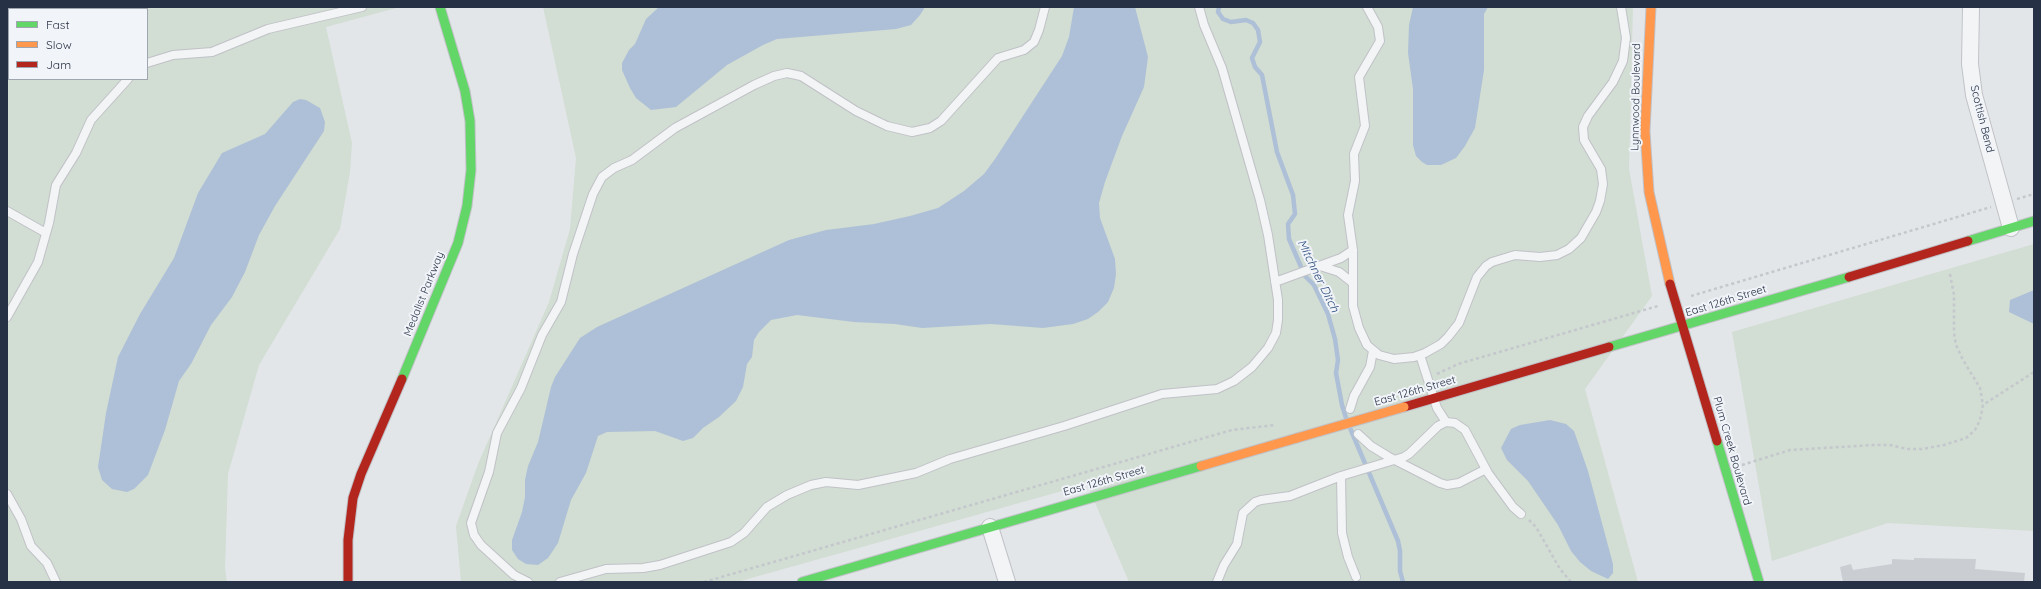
<!DOCTYPE html>
<html>
<head>
<meta charset="utf-8">
<style>
	body { margin:0 }
	#map { position:relative; width:2041px; height:589px; overflow:hidden; background:#e3e6e9; font-family:Quicksand,sans-serif }
	canvas { display:block }
	.frame { position:absolute; inset:0; border:8px solid #273145; pointer-events:none }
	.legend { position:absolute; left:8px; top:8px; width:140px; height:72px; box-sizing:border-box; background:#f1f4f8; border:1px solid #a0a6b0; margin:0; padding:5px 7px; list-style:none; font-size:12px; color:#273145 }
	.legend li { display:flex; align-items:center; gap:8px; height:20px }
	.legend b { width:20px; border:1px solid #a0a6b0 }
</style>
</head>
<body>
<div id="map">
<canvas width="2041" height="589"></canvas>
<div class="frame"></div>
<ul class="legend">
<li><b style="height:5px;background:#63d668"></b>Fast</li>
<li><b style="height:5px;background:#ff974d"></b>Slow</li>
<li><b style="height:5px;background:#b3261e"></b>Jam</li>
</ul>
</div>
<script>
const c = document.querySelector('canvas').getContext('2d');
c.lineJoin = 'round';
function fillPath(path, color) { c.fillStyle = color; c.fill(path, 'evenodd'); }
const shape = rows => new Path2D(rows.map(r => 'M' + r).join(''));
function trace(path, color, width, dash) { c.strokeStyle = color; c.lineWidth = width; c.lineCap = dash ? 'butt' : 'round'; c.setLineDash(dash || []); c.stroke(path); }
function write(font, color, halo, rows, align = 'center') {
  c.font = font + ' Quicksand,sans-serif'; c.lineWidth = 4; c.setLineDash([]); c.textBaseline = 'middle'; c.strokeStyle = halo; c.fillStyle = color; for (const [text, x, y, turn = 0] of rows) {
    c.save(); c.translate(x, y); c.rotate((+turn || 0) * Math.PI / 180); c.textAlign = isNaN(turn) ? turn : align; if (halo) c.strokeText(text, 0, 0); c.fillText(text, 0, 0); c.restore();
  }
}
fillPath(shape([
	[7,7,400,7,326,27,352,143,350,172,340,229,259,365,228,474,225,569,227,582,7,582],
	[9,9,147,9,147,79,9,79],
	[543,7,1633,7,1629,169,1652,296,1585,389,1638,582,1129,582,1087,484,737,582,461,582,456,526,478,464,549,302,570,229,576,158],
	[2034,244,2034,531,1888,523,1772,561,1732,332]
]), '#d2ddd3');
fillPath(shape([
	[659,7,925,7,920,15,911,25,896,29,777,39,763,45,727,65,676,107,651,110,636,98,630,88,622,70,622,63,629,50,635,44,646,19],
	[1074,7,1135,7,1148,57,1144,87,1122,136,1105,182,1099,203,1100,218,1115,259,1116,274,1114,288,1108,302,1098,312,1088,319,1073,324,1043,328,991,324,922,328,895,324,854,322,797,315,771,320,759,332,754,340,752,357,747,364,743,387,736,401,719,417,703,428,693,438,683,441,655,431,607,432,598,436,586,473,571,500,558,543,548,558,538,565,526,564,518,559,512,550,512,540,522,512,525,497,525,480,528,466,538,442,551,387,555,377,580,338,597,327,789,240,826,230,874,224,910,216,938,208,964,191,984,174,995,159,1062,56,1069,37],
	[1413,7,1488,7,1484,14,1484,70,1475,128,1465,146,1456,158,1441,165,1427,165,1422,162,1416,156,1413,145,1413,89,1408,53,1409,25],
	[300,99,306,100,320,108,325,122,324,131,275,206,259,235,245,272,232,297,211,325,191,364,179,381,165,430,148,475,134,489,127,492,112,489,102,480,98,467,106,413,118,357,140,314,174,258,198,193,222,153,265,134,293,102],
	[2034,290,2034,324,2009,312,2010,300],
	[1550,420,1566,424,1574,431,1588,471,1613,564,1613,573,1608,579,1591,571,1580,562,1571,551,1558,525,1541,500,1528,481,1507,460,1501,448,1511,429,1520,425]
]), '#aec0d7');
trace(shape([
	[1219,7,1218,12,1223,19,1231,22,1246,20,1253,23,1258,30,1260,42,1252,58,1255,67,1262,75,1277,152,1293,195,1295,214,1288,224,1289,239,1305,276,1314,285,1328,314,1335,339,1338,360,1336,373,1342,405,1346,418],
	[1350,428,1398,541,1400,551,1400,571,1403,582]
]), '#aec0d7', 4.5);
fillPath(shape([
	[1914,558,1976,559,1975,569,2025,573,2024,582,1843,582,1840,567,1851,564,1853,570,1892,564,1892,559,1914,560]
]), '#cacdd1');
const lane = shape([
	[1367,7,1378,27,1380,41,1359,77,1365,126,1354,154,1355,181,1348,215,1353,250,1353,306,1359,328,1367,345,1379,355,1394,359,1414,357,1425,353,1441,344,1448,337,1459,323,1477,277,1486,266,1492,262,1515,255,1540,257,1557,255,1569,249,1581,238,1596,212,1600,201,1603,184,1601,169,1584,140,1583,127,1588,116,1613,82,1623,61,1626,38,1621,7],
	[147,63,173,55,212,52,268,29,362,7],
	[7,211,46,233],
	[1320,266,1339,272,1353,283],
	[1275,282,1341,258,1353,250],
	[7,317,38,262,49,223,56,185,76,153,91,120,128,79],
	[1420,355,1437,408,1446,422],
	[1350,409,1354,396,1370,367,1373,351],
	[1358,434,1371,446,1389,457,1440,483,1447,485,1459,483,1486,469],
	[1341,476,1342,533,1348,557,1356,577],
	[7,494,21,519,31,546,47,563,56,582],
	[528,582,514,575,481,545,474,535,471,523,489,472,497,433,521,388,542,335,561,302,573,254,593,194,602,177,614,168,632,160,675,128,754,85,774,76,787,73,801,76,856,111,887,126,912,132,930,128,941,121,998,58,1024,50,1034,42,1039,30,1045,7],
	[560,582,606,569,643,568,660,565,731,542,744,533,767,507,787,495,811,485,826,482,858,485,916,473,950,459,1064,426,1162,394,1217,389,1234,381,1252,367,1268,348,1276,333,1278,320,1278,300,1268,235,1260,200,1222,68,1204,25,1199,7],
	[1217,582,1224,565,1237,544,1243,513,1255,502,1261,500,1290,496,1341,476,1404,457,1409,454,1438,426,1446,422,1455,423,1465,430,1488,473,1513,507,1521,514]
]);
const street = shape([
	[1971,7,1970,64,1974,95,2011,228],
	[990,527,1007,582]
]);
const fast = shape([
	[1968,241,2034,221],
	[1609,347,1849,277],
	[402,379,458,243,467,206,471,170,470,121,465,91,440,7],
	[1717,441,1759,582],
	[802,582,1201,466]
]);
const slow = shape([
	[1651,7,1645,131,1649,192,1670,284],
	[1201,466,1297,438]
]);
const jam = shape([
	[1849,277,1968,241],
	[1670,284,1717,441],
	[1404,407,1609,347],
	[348,582,348,540,353,498,361,474,402,379]
]);
trace(lane, '#c0c2c7', 10);
trace(street, '#c0c2c7', 18);
trace(fast, '#c0c2c7', 11);
trace(slow, '#c0c2c7', 11);
trace(jam, '#c0c2c7', 11);
trace(shape([
	[2017,199,2034,194],
	[1950,274,1954,295,1954,333,1956,345,1963,360,1980,388,1983,405],
	[1691,296,1991,207],
	[1437,374,1458,364,1658,306],
	[1742,465,1790,450,1874,445,1890,445,1907,449,1922,449,1944,445,1966,438,1975,430,1980,420,1983,405,2034,372],
	[1529,520,1536,527,1560,569,1571,582],
	[704,582,1232,430,1275,425]
]), '#c4c7cc', 2.5, [3, 3]);
trace(lane, '#f3f4f5', 8);
trace(street, '#f3f4f5', 16);
trace(fast, '#63d668', 9);
trace(slow, '#ff974d', 9);
trace(jam, '#b3261e', 9);
const slowBridge = shape([
	[1297,438,1404,407]
]);
trace(slowBridge, '#c0c2c7', 11, []);
trace(slowBridge, '#ff974d', 9);
write('11px', '#273145', '#f1f4f8', [
	["Lynnwood Boulevard",1636,97,-89],
	["Scottish Bend",1982,119,76],
	["Medalist Parkway",424,294,-68],
	["East 126th Street",1726,301,-17],
	["East 126th Street",1415,391,-16],
	["Plum Creek Boulevard",1732,451,74],
	["East 126th Street",1104,481,-16]
]);
write('italic 12px', '#2c4d7e', '#f1f4f8', [
	["Mitchner Ditch",1318,276,64]
]);
</script>
</body>
</html>
